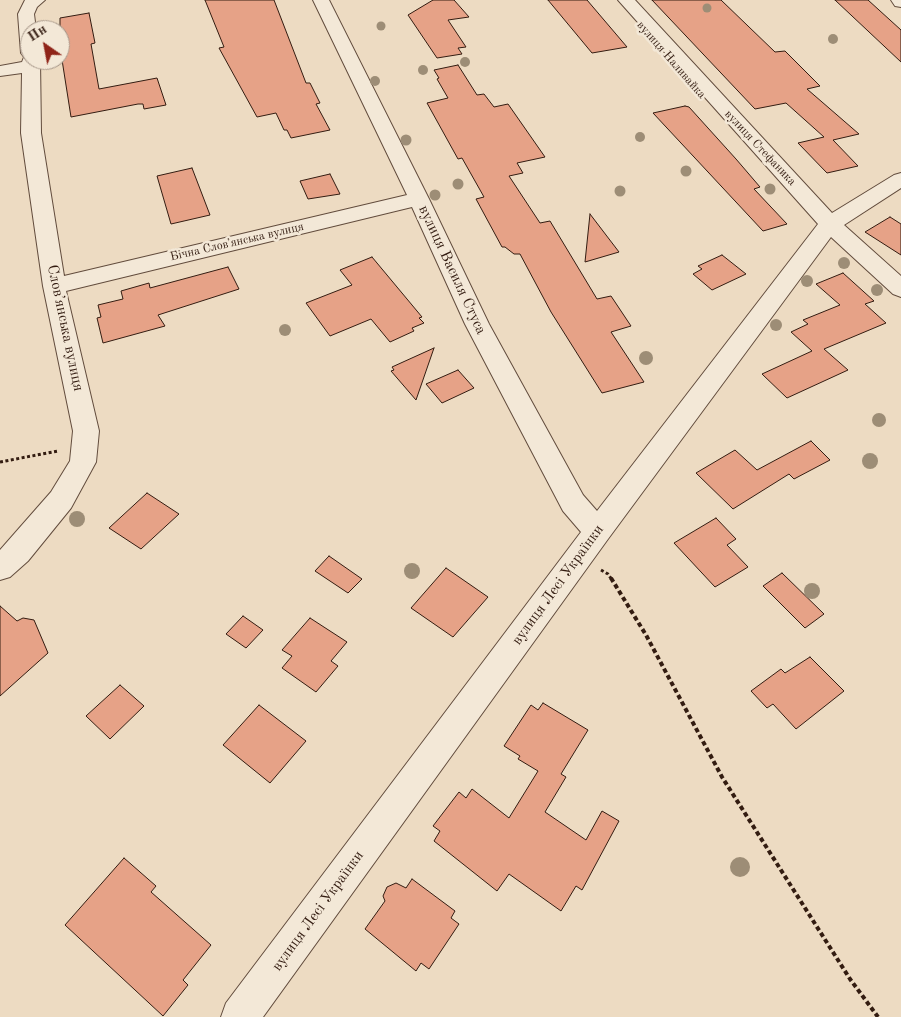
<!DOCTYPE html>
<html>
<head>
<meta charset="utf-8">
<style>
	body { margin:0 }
	#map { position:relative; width:901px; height:1017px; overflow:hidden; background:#eddbc2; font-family:"Old Standard TT",serif }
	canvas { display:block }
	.north { position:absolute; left:20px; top:20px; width:50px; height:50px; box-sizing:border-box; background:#f3e8d7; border:1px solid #a69688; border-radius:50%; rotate:327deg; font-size:14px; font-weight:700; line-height:20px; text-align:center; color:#331c11 }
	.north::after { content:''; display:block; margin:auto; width:18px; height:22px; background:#8f2418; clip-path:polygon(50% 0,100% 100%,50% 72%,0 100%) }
</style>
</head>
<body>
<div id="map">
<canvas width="901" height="1017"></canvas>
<div class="north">Пн</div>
</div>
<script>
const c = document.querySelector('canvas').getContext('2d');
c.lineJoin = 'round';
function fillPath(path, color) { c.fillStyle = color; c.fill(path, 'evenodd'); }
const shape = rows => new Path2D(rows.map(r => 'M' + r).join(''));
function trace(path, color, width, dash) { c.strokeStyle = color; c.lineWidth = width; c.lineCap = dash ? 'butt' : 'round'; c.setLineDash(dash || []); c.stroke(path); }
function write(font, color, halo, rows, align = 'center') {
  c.font = font + ' "Old Standard TT",serif'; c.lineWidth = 5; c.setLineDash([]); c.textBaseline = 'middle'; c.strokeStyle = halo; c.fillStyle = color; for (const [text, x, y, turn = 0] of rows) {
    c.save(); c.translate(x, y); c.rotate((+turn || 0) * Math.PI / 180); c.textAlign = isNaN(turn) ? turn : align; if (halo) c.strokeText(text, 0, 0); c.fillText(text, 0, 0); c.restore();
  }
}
const building = shape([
	[205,0,274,0,306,83,310,83,320,103,316,104,330,130,291,138,287,130,284,130,276,113,257,117,219,48,224,47,205,0],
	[433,0,454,0,469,17,448,20,466,47,458,48,462,54,437,58,408,15,433,0],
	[548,0,587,0,627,47,592,53,548,0],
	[652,0,721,0,775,52,785,51,820,86,807,89,859,134,833,140,858,166,827,173,798,143,824,137,786,103,755,109,652,0],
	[835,0,868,0,901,30,901,62,835,0],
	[89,13,95,43,91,44,99,89,157,78,166,105,144,109,143,104,138,104,71,117,60,47,60,18,89,13],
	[458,65,477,95,484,94,494,107,508,104,545,157,517,163,523,173,509,176,540,223,550,221,597,299,611,296,631,326,611,332,644,382,602,393,551,312,520,254,514,254,505,247,502,247,476,199,484,197,462,158,458,159,427,103,448,98,437,79,439,78,434,70,458,65],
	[685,106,689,107,736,159,760,187,754,189,787,224,763,231,653,113,685,106],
	[192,168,210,215,171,224,157,176,192,168],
	[330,174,340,194,308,199,300,181,330,174],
	[590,214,619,252,585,262,590,214],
	[890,217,901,224,901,255,865,232,890,217],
	[722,255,746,274,712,290,693,274,702,269,698,266,722,255],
	[372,257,422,317,419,318,424,323,412,328,414,331,390,342,371,319,330,336,306,303,352,285,340,270,372,257],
	[228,267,239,289,158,315,165,326,103,343,97,318,101,317,98,305,123,299,121,291,149,283,150,288,228,267],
	[843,273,874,301,865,304,886,323,824,349,848,370,787,398,762,374,812,351,791,332,808,324,803,320,840,305,816,284,843,273],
	[434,348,416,400,391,371,394,370,392,367,434,348],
	[458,370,474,388,442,403,426,384,458,370],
	[811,441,830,460,794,479,789,474,733,509,696,473,735,450,757,470,811,441],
	[147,493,179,514,141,549,109,528,147,493],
	[716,518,736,539,727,545,748,567,715,587,674,543,716,518],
	[329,556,362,579,348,593,315,571,329,556],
	[446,568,488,597,453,637,411,608,446,568],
	[782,573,824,614,805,628,763,586,782,573],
	[0,606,17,621,23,618,34,620,48,653,0,696,0,606],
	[243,616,263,630,246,648,226,634,243,616],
	[310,618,347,642,331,661,338,666,316,692,282,668,292,656,282,650,310,618],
	[810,657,844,691,796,729,773,704,767,708,751,691,781,669,785,673,810,657],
	[120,685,144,706,110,739,86,716,120,685],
	[543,703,588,730,561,774,566,777,545,812,586,840,602,811,619,821,582,890,576,886,561,911,509,874,497,891,434,841,440,831,433,826,459,792,466,798,472,789,509,818,538,771,518,759,520,756,504,746,531,705,538,710,543,703],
	[259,705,306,741,270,783,223,745,259,705],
	[124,858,156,886,151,892,211,945,183,980,188,985,163,1016,65,925,124,858],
	[412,879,455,911,451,918,459,924,429,969,421,963,416,971,365,929,385,901,383,896,387,887,396,883,406,888,412,879]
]);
fillPath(building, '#e6a287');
trace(building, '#331c11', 1);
const minor = shape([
	[25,0,45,0,37,7,34,14,36,30,30,30,30,60,40,60,41,133,64,276,407,195,313,0,329,0,429,199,489,324,583,495,597,511,818,224,618,0,635,0,832,213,894,175,901,173,901,188,844,225,901,276,901,297,893,294,831,237,608,539,263,1017,221,1017,226,1003,581,532,563,511,465,324,412,207,66,291,99,431,96,462,71,508,28,561,10,577,0,580,0,550,51,492,70,461,73,431,43,286,21,133,22,73,0,76,0,66,22,62,24,57,21,53,18,14,25,0],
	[891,0,901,0,901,7,895,6,891,0]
]);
trace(minor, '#624c3d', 2);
trace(shape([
	[0,462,58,451],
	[601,570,608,574,612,580]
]), '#331c11', 3, [3, 2.5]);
trace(shape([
	[611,578,646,635,722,777,850,979,878,1017]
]), '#331c11', 4, [4.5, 3]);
fillPath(minor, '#f3e8d7');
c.fillStyle = '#9d8d76';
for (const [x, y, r] of [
	[707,8,4.5],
	[381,26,4.5],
	[833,39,5],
	[465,62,5],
	[423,70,5],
	[375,81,5],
	[640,137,5],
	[406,140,5.5],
	[686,171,5.5],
	[458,184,5.5],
	[770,189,5.5],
	[620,191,5.5],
	[435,195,5.5],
	[844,263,6],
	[807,281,6],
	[877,290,6],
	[776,325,6],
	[285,330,6],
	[646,358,7],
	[879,420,7],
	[870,461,8],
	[77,519,8],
	[412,571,8],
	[812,591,8],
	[740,867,10]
]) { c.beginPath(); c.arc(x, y, r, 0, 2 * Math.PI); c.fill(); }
write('12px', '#331c11', '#f3e8d7', [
	["вулиця Наливайка",671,60,49],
	["вулиця Стефаника",760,148,47],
	["Бічна Словʼянська вулиця",237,242,-13]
]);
write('15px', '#331c11', '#f3e8d7', [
	["вулиця Василя Стуса",452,270,65],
	["Словʼянська вулиця",65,328,78],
	["вулиця Лесі Українки",558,585,-54],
	["вулиця Лесі Українки",318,911,-54]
]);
</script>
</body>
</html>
